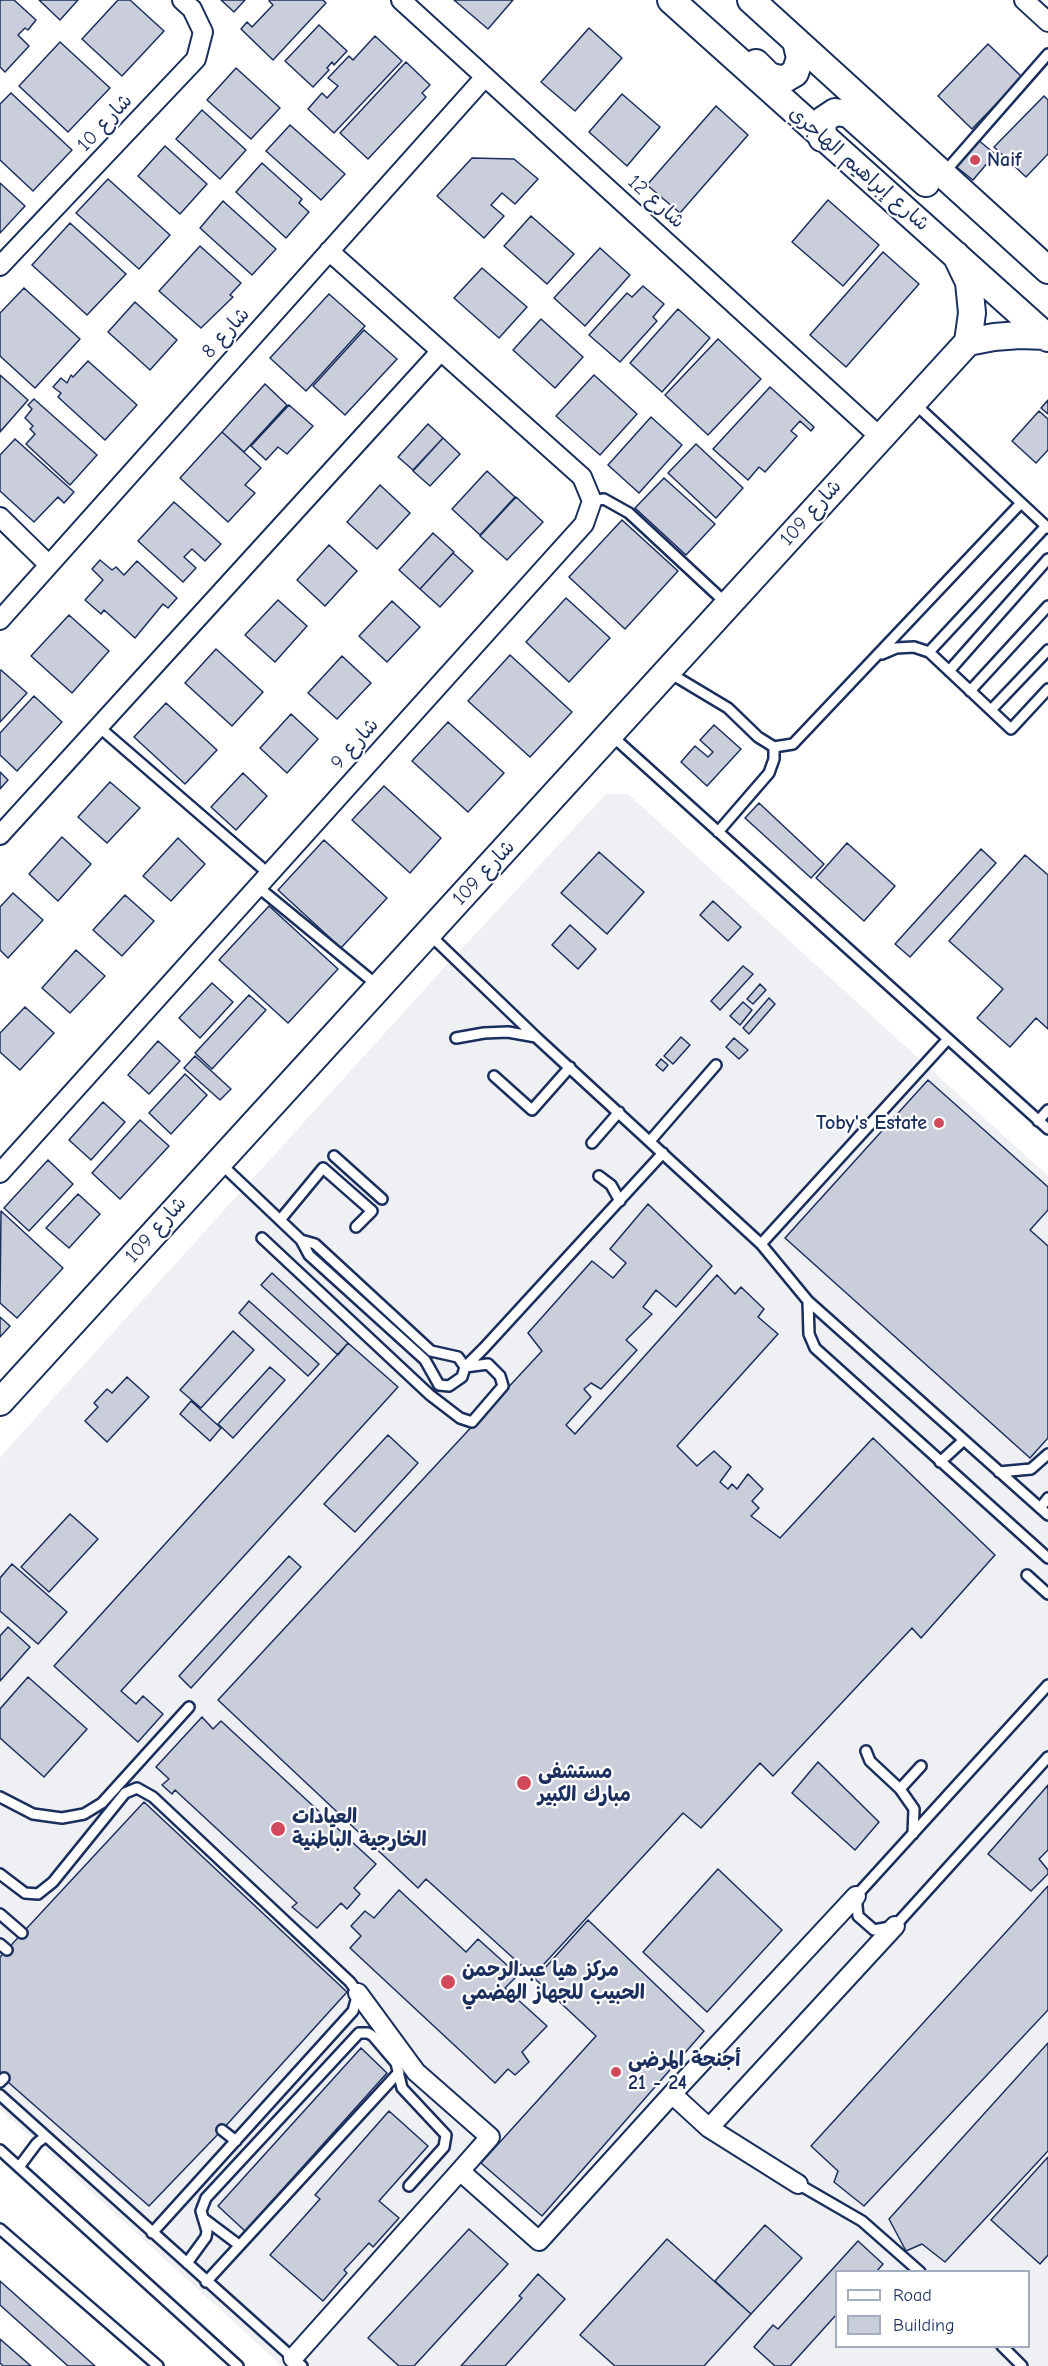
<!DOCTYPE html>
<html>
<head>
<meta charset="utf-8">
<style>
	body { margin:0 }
	#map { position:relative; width:1048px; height:2366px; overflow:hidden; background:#fff; font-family:"Comic Neue",sans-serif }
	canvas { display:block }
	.legend { position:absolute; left:835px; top:2270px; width:195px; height:78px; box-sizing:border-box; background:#fff; border:2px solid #a4acbf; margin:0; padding:8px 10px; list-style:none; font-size:18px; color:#1b2f5e }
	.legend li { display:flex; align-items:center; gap:12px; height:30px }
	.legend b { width:30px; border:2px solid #a4acbf }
</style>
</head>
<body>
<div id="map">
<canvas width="1048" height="2366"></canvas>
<ul class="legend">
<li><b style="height:8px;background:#fff"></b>Road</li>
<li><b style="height:16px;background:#caceda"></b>Building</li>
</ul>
</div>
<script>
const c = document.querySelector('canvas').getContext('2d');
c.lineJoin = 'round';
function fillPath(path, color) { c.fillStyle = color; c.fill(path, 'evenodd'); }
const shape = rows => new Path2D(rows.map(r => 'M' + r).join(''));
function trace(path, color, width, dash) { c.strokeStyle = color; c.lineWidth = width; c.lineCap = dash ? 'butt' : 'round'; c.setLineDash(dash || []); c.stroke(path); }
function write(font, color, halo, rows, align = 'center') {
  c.font = font + ' "Comic Neue","Playpen Sans Arabic",sans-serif'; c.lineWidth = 4.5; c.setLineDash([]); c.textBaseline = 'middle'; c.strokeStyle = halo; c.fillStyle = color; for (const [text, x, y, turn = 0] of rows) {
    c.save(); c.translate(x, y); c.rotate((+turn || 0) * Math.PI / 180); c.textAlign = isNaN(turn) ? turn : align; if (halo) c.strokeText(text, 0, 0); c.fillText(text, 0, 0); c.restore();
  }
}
fillPath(shape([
	[606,794,628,794,1048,1176,1048,2366,282,2366,0,2109,0,1457,453,958],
	[836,2272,1028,2272,1028,2346,836,2346]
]), '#eff0f4');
const building = shape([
	[0,0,14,0,36,20,28,30,25,28,18,35,29,46,5,72,0,67,0,0],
	[39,0,78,0,60,20,39,0],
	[118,0,130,0,164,31,122,76,82,39,118,0],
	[221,0,245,0,234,12,221,0],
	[270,0,323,0,326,3,273,60,241,29,247,22,252,27,273,5,269,1,270,0],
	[454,0,513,0,488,29,454,0],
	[319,25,347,51,334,65,332,62,327,68,329,70,313,87,285,61,319,25],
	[589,28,622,58,575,111,541,82,589,28],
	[375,36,402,61,334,133,308,109,322,93,327,98,338,86,328,78,349,56,353,60,375,36],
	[60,42,110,88,68,132,19,86,60,42],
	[988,44,1022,77,972,129,938,96,988,44],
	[406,62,430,85,422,93,426,97,368,159,340,133,406,62],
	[236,68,280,108,251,139,207,100,236,68],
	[11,93,72,150,33,191,0,160,0,104,11,93],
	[622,94,660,127,627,166,589,132,622,94],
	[1044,96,1048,100,1048,154,1026,177,994,147,1044,96],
	[716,106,748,135,680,213,647,185,716,106],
	[202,110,246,150,220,179,176,139,202,110],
	[290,125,345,174,321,200,266,151,290,125],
	[977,139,995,154,973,180,954,165,977,139],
	[165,146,207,184,180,214,138,176,165,146],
	[472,158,514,159,538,179,515,204,502,193,491,205,504,216,484,238,437,196,472,158],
	[262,163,302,199,299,203,309,212,286,238,236,192,262,163],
	[108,179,170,235,139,269,76,213,108,179],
	[0,183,25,206,0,233,0,183],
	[828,200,879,245,843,286,792,242,828,200],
	[223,201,276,249,252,275,200,228,223,201],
	[531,216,574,254,547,284,504,246,531,216],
	[70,223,126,274,87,315,32,265,70,223],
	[200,246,241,283,230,295,233,297,201,328,159,291,200,246],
	[600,248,630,275,585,326,554,298,600,248],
	[883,252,919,284,846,367,810,335,883,252],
	[482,268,527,307,499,338,454,298,482,268],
	[643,286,664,304,653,317,657,321,620,362,589,335,627,293,632,297,643,286],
	[24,288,80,339,35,388,0,356,0,313,24,288],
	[329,294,365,326,306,391,270,358,329,294],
	[135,302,177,340,150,370,108,332,135,302],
	[678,309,710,338,662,392,630,363,678,309],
	[541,319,583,357,555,388,513,350,541,319],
	[364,330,397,359,345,415,313,386,364,330],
	[718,339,761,379,708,435,665,395,718,339],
	[88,361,137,405,105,440,58,397,61,393,53,387,61,378,67,383,71,375,73,377,88,361],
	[0,375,28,400,0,432,0,375],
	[594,375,637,414,600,455,556,416,594,375],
	[265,384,287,405,244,452,222,432,265,384],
	[770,387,814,427,811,431,800,421,791,431,797,436,765,472,759,467,748,480,713,449,770,387],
	[34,399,97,455,70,485,26,444,35,434,30,429,33,426,25,418,32,409,28,405,34,399],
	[1048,400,1048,414,1041,408,1048,400],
	[289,405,313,426,287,454,278,447,266,460,251,446,289,405],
	[1039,411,1048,419,1048,450,1036,463,1012,441,1039,411],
	[651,417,682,445,639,493,608,465,651,417],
	[428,424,443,438,413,470,398,457,428,424],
	[222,432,261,468,245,485,255,493,228,522,180,478,222,432],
	[443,438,460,454,430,486,413,471,443,438],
	[15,439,74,492,64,503,58,497,34,522,0,491,0,455,15,439],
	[696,444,743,488,716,518,668,473,696,444],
	[487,471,515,497,480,535,452,509,487,471],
	[664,478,715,524,686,555,635,508,664,478],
	[380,485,410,513,377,549,347,522,380,485],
	[516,497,543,522,507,560,480,536,516,497],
	[174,502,221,544,205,561,192,549,184,557,196,568,183,582,138,541,174,502],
	[622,520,678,571,625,629,569,577,622,520],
	[433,533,454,552,420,589,399,570,433,533],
	[329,545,357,571,325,606,297,580,329,545],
	[453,553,473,571,440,607,420,589,453,553],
	[100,560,112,570,116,567,124,575,137,561,177,598,168,608,163,604,135,638,104,610,101,614,85,600,103,580,92,569,100,560],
	[566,598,610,638,569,682,526,642,566,598],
	[278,600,307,626,275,662,245,635,278,600],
	[392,601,420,627,387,662,359,636,392,601],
	[69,615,109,651,72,693,31,656,69,615],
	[216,649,263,692,232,726,185,683,216,649],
	[510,655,572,712,530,757,468,701,510,655],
	[342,656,371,683,337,719,308,693,342,656],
	[1,670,27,693,0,722,0,671,1,670],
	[34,696,62,722,17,771,0,755,0,733,34,696],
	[166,703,217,750,185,784,134,737,166,703],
	[291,714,318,739,287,773,260,748,291,714],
	[448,722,504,773,468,812,412,761,448,722],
	[714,725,741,749,707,786,681,762,695,746,708,757,713,752,700,740,714,725],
	[0,772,8,780,0,789,0,772],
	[243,773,267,796,236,830,211,807,243,773],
	[110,782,140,808,107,843,78,817,110,782],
	[384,786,441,838,410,873,352,820,384,786],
	[759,803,824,864,811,878,745,818,759,803],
	[62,837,91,864,58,901,29,874,62,837],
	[178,838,205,864,171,901,143,876,178,838],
	[324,840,387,898,341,948,278,890,324,840],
	[847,843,895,886,864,921,816,878,847,843],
	[981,849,996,863,910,957,895,944,981,849],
	[599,852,644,892,607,934,561,893,599,852],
	[1025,855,1048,875,1048,1029,1036,1018,1010,1047,977,1018,1003,989,949,941,1025,855],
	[13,893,43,920,8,958,0,950,0,907,13,893],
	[125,895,154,921,122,956,93,930,125,895],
	[713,901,741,927,728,941,700,915,713,901],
	[269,906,338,969,288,1023,219,960,269,906],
	[570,925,596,949,578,969,552,945,570,925],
	[76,950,105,976,70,1013,42,988,76,950],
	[743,966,753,974,720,1010,711,1001,743,966],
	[212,983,233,1002,200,1038,179,1018,212,983],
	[760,984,766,990,753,1004,747,999,760,984],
	[249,995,266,1010,212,1069,195,1053,249,995],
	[769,998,775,1004,749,1034,743,1028,769,998],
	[743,1002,752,1010,740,1025,730,1016,743,1002],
	[25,1007,54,1033,20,1070,0,1052,0,1033,25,1007],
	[681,1037,690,1045,673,1064,664,1056,681,1037],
	[734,1038,748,1050,739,1059,726,1047,734,1038],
	[158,1041,180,1061,149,1094,128,1075,158,1041],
	[195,1056,231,1089,220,1100,184,1068,195,1056],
	[661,1059,668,1065,663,1071,656,1065,661,1059],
	[185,1074,207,1095,171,1134,149,1113,185,1074],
	[928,1080,1048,1187,1048,1210,1030,1230,1048,1246,1048,1438,1030,1458,785,1238,928,1080],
	[103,1102,125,1122,91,1160,69,1140,103,1102],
	[140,1120,169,1146,120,1199,92,1173,140,1120],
	[48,1160,73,1184,29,1231,4,1208,48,1160],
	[78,1194,100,1214,69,1248,46,1228,78,1194],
	[648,1204,712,1266,676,1307,656,1290,643,1307,652,1314,626,1340,637,1350,601,1389,591,1383,584,1389,591,1397,566,1425,575,1434,717,1275,735,1294,741,1287,764,1309,758,1317,778,1334,677,1446,697,1466,714,1451,731,1467,720,1482,728,1489,732,1484,737,1489,748,1474,763,1489,752,1501,759,1508,751,1516,780,1538,873,1438,995,1555,921,1638,912,1628,773,1776,760,1763,701,1828,683,1813,533,1976,426,1879,418,1888,218,1700,542,1351,528,1333,592,1261,613,1278,626,1263,610,1249,648,1204],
	[1,1211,63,1268,17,1318,0,1303,1,1211],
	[272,1273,348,1343,338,1355,261,1285,272,1273],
	[249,1301,319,1364,308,1376,239,1313,249,1301],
	[0,1317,10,1326,0,1337,0,1317],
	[233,1331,254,1350,201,1408,180,1390,233,1331],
	[348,1343,398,1387,121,1691,136,1704,143,1696,163,1714,138,1742,54,1666,348,1343],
	[270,1367,285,1380,233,1438,218,1424,270,1367],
	[127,1377,149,1397,107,1442,85,1421,98,1407,94,1403,107,1389,112,1393,127,1377],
	[191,1401,221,1428,210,1441,180,1414,191,1401],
	[388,1435,418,1463,355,1532,324,1504,388,1435],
	[70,1514,98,1539,49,1592,21,1567,70,1514],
	[289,1556,301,1567,191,1688,179,1676,289,1556],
	[12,1564,67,1612,38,1644,0,1611,0,1578,12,1564],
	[8,1627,30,1647,0,1681,0,1636,8,1627],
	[28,1677,87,1729,44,1777,0,1738,0,1709,28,1677],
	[202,1717,213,1729,221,1721,376,1864,354,1888,360,1894,347,1909,341,1903,317,1928,292,1907,297,1903,175,1790,172,1794,162,1785,169,1779,156,1767,202,1717],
	[818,1762,879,1822,855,1850,792,1793,818,1762],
	[1048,1785,1048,1850,1039,1859,1048,1870,1048,1874,1031,1891,988,1854,1048,1785],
	[144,1802,347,1992,222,2130,149,2206,0,2075,0,1957,144,1802],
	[718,1869,782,1930,707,2012,643,1952,718,1869],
	[1048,1886,1048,2010,864,2206,834,2182,838,2171,811,2146,1048,1886],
	[399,1890,466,1952,478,1939,518,1975,505,1988,547,2026,522,2052,529,2062,515,2075,508,2069,495,2083,350,1948,361,1936,351,1926,365,1911,374,1918,399,1890],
	[588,1920,704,2031,542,2216,481,2163,596,2036,535,1979,588,1920],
	[1048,2043,1048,2151,945,2262,922,2244,906,2251,889,2219,1048,2043],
	[361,2048,387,2073,245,2231,218,2206,361,2048],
	[389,2111,428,2146,379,2201,399,2218,373,2247,369,2243,344,2270,347,2273,323,2301,270,2255,320,2199,315,2195,389,2111],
	[1048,2157,1048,2255,1040,2264,991,2220,1048,2157],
	[765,2225,802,2258,751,2314,715,2281,765,2225],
	[469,2229,508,2264,414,2366,399,2366,368,2338,469,2229],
	[667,2239,751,2314,704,2366,615,2366,580,2335,667,2239],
	[858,2241,883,2264,876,2272,836,2272,836,2315,790,2366,775,2366,754,2347,773,2325,778,2329,858,2241],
	[538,2274,565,2299,505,2366,461,2366,522,2298,519,2296,538,2274],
	[0,2281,95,2366,68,2366,0,2305,0,2281],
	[0,2339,31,2366,3,2366,0,2363,0,2339]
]);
fillPath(building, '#caceda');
trace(building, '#1b2f5e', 1.5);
const lane = shape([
	[943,174,1048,54],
	[914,403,1048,528],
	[592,501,604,499,629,513,727,604],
	[929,652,1046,526],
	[882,654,896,648,914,647,929,652,1011,729,1048,689],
	[949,671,1048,559],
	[668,672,728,708,758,737,774,747,793,744,1021,503],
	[970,691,1048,606],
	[991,710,1048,650],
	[99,727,269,874],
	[611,735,1048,1129],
	[718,832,769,773,774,759,774,747],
	[258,887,377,985],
	[429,934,537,1038,761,1244,808,1301,1048,1515],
	[456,1038,484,1033,508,1032,536,1037],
	[494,1076,532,1110,570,1067],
	[1038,1121,1048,1110],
	[650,1141,716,1065],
	[592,1143,619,1112],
	[334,1156,382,1199],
	[220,1163,301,1240,309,1255,425,1360,439,1385,449,1386,462,1377,465,1367,484,1348,663,1153],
	[599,1176,611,1185,620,1201],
	[280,1220,323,1168,372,1211,356,1227],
	[262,1238,430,1395,460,1418,472,1422,503,1386,500,1376,488,1364,465,1367],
	[301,1240,315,1244,431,1351,458,1357,465,1367],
	[761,1244,948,1039],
	[808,1301,809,1334,815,1348,1048,1558],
	[940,1462,964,1440],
	[999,1472,1031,1469,1048,1454],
	[1040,1508,1048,1498],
	[1027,1575,1048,1594],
	[1048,1685,856,1896,858,1916,874,1930,895,1926,1048,1757],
	[866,1751,870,1761,900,1789],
	[0,1797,33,1814,62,1818,84,1814,102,1803,189,1707],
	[913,1834,914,1809,900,1789,921,1766],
	[0,1874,25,1893,38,1894,53,1882,125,1793,137,1788,153,1797,350,1982,358,1993,353,2011,152,2233],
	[0,1914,22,1933],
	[0,1944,7,1950],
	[0,2082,4,2078],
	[0,2095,302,2366],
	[222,2130,236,2141],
	[0,2150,238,2366],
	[19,2167,37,2143,45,2137],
	[798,2184,862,2221,920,2272],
	[203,2218,239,2245],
	[0,2229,158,2366],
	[187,2263,206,2237,207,2231,201,2211,206,2198,359,2033,368,2033,373,2036,396,2063,402,2088,446,2135,444,2147,409,2186],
	[206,2282,399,2072],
	[1002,2346,1022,2366]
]);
const street = shape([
	[401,0,880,437],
	[1024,0,1048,22],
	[0,266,196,59,203,32,192,9,182,0],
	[0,517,49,565],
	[0,620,485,77],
	[0,835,440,352],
	[0,1173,584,524,592,501,582,477,329,251],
	[358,1993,416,2072,490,2137,460,2171,539,2241,672,2094,856,1896],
	[672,2094,709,2128,798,2184],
	[709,2128,895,1926],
	[293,2358,460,2171]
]);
const secondary = shape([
	[671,0,1048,338],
	[751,0,1048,270],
	[756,63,769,76,783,80,795,73,800,58,796,41],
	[822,138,823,120,835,112,849,114,926,183],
	[968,342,994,337,1020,335,1046,336],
	[0,1402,968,342,972,313,969,282,956,255]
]);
trace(lane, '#1b2f5e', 14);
trace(street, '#1b2f5e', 22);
trace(secondary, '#1b2f5e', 30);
trace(lane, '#fff', 9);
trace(street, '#fff', 18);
trace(secondary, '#fff', 26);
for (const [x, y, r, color] of [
	[975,160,6,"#d1495b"],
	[939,1123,6,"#d1495b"],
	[524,1783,8,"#d1495b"],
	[278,1829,8,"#d1495b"],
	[448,1982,8,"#d1495b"],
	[616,2072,6,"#d1495b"]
]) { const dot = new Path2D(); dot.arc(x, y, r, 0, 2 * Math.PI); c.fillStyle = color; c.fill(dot); trace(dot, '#fff', 2); }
write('20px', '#1b2f5e', '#fff', [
	["شارع 10",105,123,-47],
	["شارع إبراهيم الهاجري",859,169,41],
	["شارع 12",656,202,42],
	["شارع 8",226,333,-48],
	["شارع 109",811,513,-48],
	["شارع 9",355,744,-48],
	["شارع 109",484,873,-47],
	["شارع 109",156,1230,-48]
]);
write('bold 20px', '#1b2f5e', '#fff', [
	["Naif",987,160],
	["Toby's Estate",927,1123,"right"],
	["مستشفى",538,1772],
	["مبارك الكبير",538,1795],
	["العيادات",292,1817],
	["الخارجية الباطنية",292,1840],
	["مركز هيا عبدالرحمن",462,1970],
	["الحبيب للجهاز الهضمي",462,1993],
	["أجنحة المرضى",628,2060],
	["21 - 24",628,2083]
], 'left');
</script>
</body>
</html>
